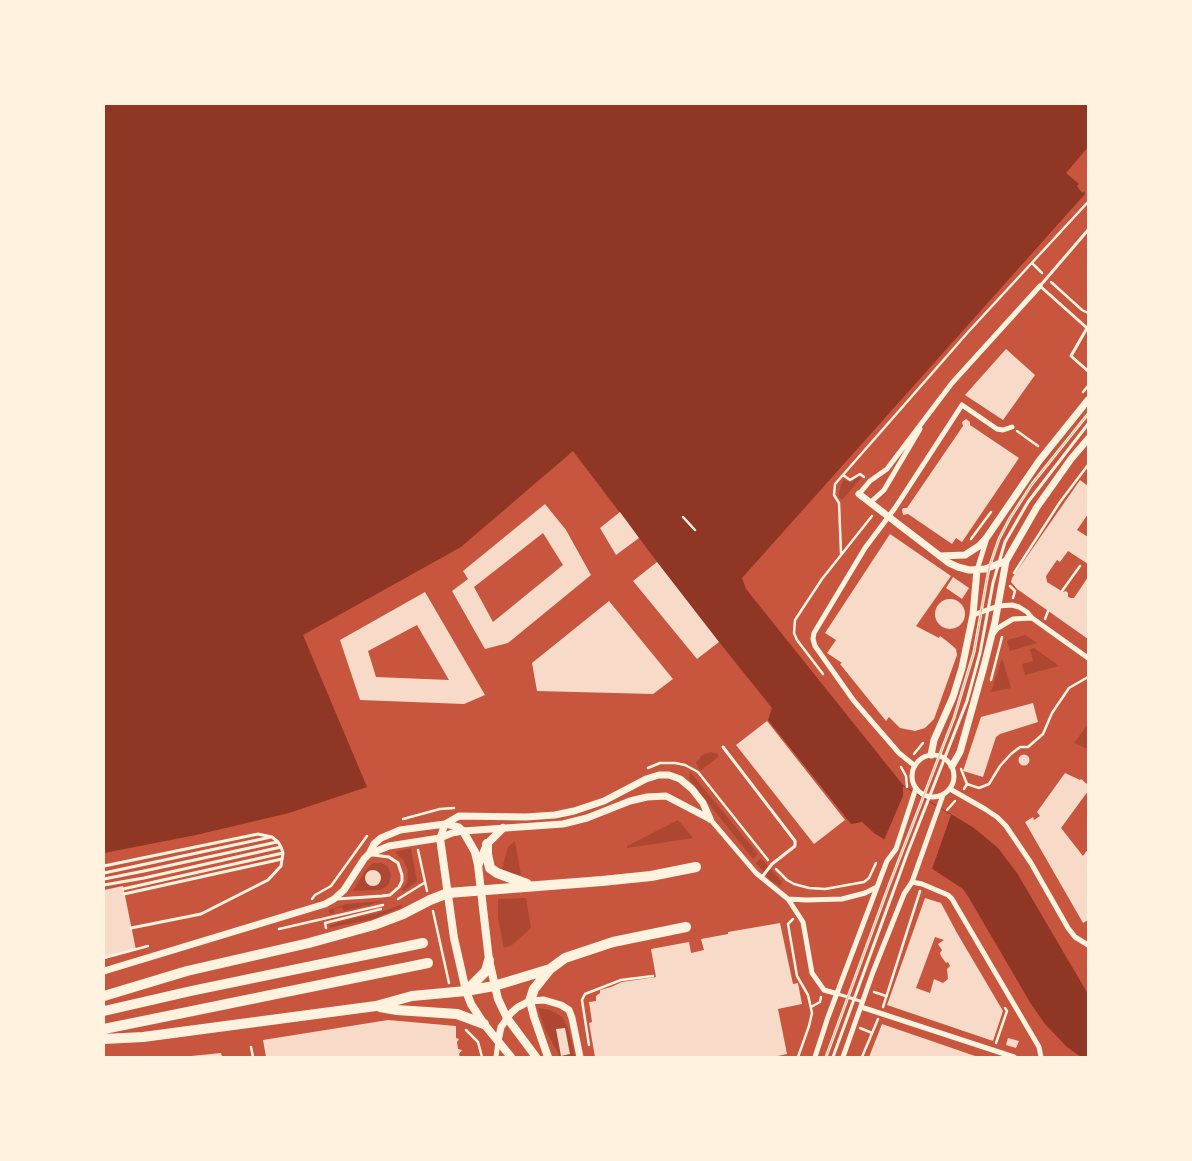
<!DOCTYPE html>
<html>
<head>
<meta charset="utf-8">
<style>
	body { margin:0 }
	#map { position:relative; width:1192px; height:1161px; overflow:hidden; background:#c8553d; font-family:"Asap Condensed",sans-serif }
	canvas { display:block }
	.frame { position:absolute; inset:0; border:105px solid #fff3e0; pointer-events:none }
</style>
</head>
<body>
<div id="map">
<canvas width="1192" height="1161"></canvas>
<div class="frame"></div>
</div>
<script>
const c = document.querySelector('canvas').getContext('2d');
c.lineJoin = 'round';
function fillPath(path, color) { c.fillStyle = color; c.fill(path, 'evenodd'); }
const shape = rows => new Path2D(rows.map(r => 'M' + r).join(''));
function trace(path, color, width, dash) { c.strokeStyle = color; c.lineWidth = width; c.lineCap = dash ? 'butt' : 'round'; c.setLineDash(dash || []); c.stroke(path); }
fillPath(shape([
	[858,477,861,478,842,500,839,497,839,492,842,483,844,480,852,482],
	[1025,635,1037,643,1010,651,1007,642,1008,640],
	[1034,648,1059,666,1025,675,1022,664,1033,661,1030,649],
	[1002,658,1011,688,991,692],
	[1088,724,1088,749,1074,743],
	[711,752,718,754,718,757,700,771,696,763,702,755],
	[690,772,758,854,753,859,689,779],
	[678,820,693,838,627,848,627,846],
	[515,841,521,875,506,872,502,869,508,847],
	[411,848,417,881,404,891,401,890,407,883,408,870,403,860,395,852],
	[761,858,782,882,780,886,770,880,756,863],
	[373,863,382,863,388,867,391,875,389,883,386,887,380,890,353,891,365,871],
	[526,898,531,928,512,945,504,948,498,918,498,899],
	[384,901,344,911,342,907,334,909,334,913,330,914,329,910,346,904],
	[401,905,402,907,373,919,329,928,330,926,339,922,378,913],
	[538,1008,550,1010,562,1017,568,1028,575,1057,560,1057,545,1029]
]), '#ae4732');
fillPath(shape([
	[104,104,1088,104,1088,147,1066,173,1079,184,1077,186,1082,193,1084,191,1085,194,742,578,746,589,903,785,974,828,998,848,1017,873,1088,994,1088,1057,1081,1057,1067,1047,1045,1024,1031,1004,969,898,963,889,934,870,874,833,862,822,851,824,768,720,772,708,699,617,573,451,461,547,303,635,367,787,289,813,196,835,104,853]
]), '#8f3625');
fillPath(shape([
	[903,786,951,815,932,869,884,840,903,796]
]), '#c8553d');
fillPath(shape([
	[1006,349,1035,375,1003,420,965,395],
	[966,419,970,422,970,425,1019,458,962,542,956,538,952,544,908,514,903,515,902,510,903,508,907,508,963,426,962,422],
	[1080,480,1088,486,1088,514,1077,530,1088,537,1088,564,1068,551,1060,562,1057,560,1046,576,1047,582,1063,592,1066,591,1068,593,1068,597,1071,598,1074,598,1088,577,1088,639,1017,589,1011,582,1012,578],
	[545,504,566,530,591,575,508,643,485,649,452,591,468,579,463,571],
	[543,533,563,565,493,622,474,587],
	[620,512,639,538,616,555,600,528],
	[890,534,951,576,916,626,939,638,940,636,948,642,956,649,957,655,934,719,925,728,915,731,900,728,889,717,886,721,840,664,842,663,827,653,836,640,825,633],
	[657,562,719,642,697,659,633,581],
	[953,577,969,588,962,599,946,588],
	[425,592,485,695,464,704,360,700,340,640],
	[417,625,449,680,376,677,368,651],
	'935 614a15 15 0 1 1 30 0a15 15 0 1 1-30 0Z',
	[609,601,673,679,653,694,537,691,532,663],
	[1033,703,1038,722,1000,734,996,737,983,777,963,771,981,717],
	[767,721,845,820,814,844,736,745],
	'1018.5 760a5.5 5.5 0 1 1 11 0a5.5 5.5 0 1 1-11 0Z',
	[1065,773,1080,780,1081,779,1088,785,1088,791,1061,828,1083,856,1088,849,1088,920,1083,923,1025,822,1033,817,1034,820,1040,816,1037,812],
	'365 878a8 8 0 1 1 16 0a8 8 0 1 1-16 0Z',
	[123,886,136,950,104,957,104,890],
	[925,898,941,903,957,933,1003,1011,993,1041,887,1005],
	[935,937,944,940,938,944,942,950,940,953,941,956,946,963,948,962,950,966,947,969,948,979,943,983,934,979,930,993,916,988],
	[780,923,793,984,798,983,802,1004,778,1009,787,1054,773,1057,595,1057,589,1023,592,1022,589,1002,596,1001,596,996,600,993,600,990,611,987,622,982,656,977,651,949,689,942,691,953,704,950,701,939,728,934,728,932],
	[388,1020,456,1026,456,1038,459,1039,457,1042,458,1049,462,1050,459,1054,460,1057,266,1057,263,1040],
	[882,1024,978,1057,869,1057],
	[565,1028,570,1054,561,1056,556,1029],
	[1008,1038,1019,1041,1016,1048,1006,1045],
	[221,1053,222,1057,191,1057,191,1056]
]), '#f7dbc8');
trace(shape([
	[1032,263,1042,273],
	[1051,282,1082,310,1088,313],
	[1083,392,1088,386],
	[1017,431,1038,446],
	[843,475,850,480,860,474,864,477],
	[683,517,695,530],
	[971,539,991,512],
	[841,553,839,503,834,495,835,484,969,331,1088,202],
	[1014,573,1060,502,1088,465],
	[1010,586,1015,591,1013,598],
	[1062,591,1080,566],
	[1045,619,1048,611],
	[823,674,797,640,794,633,795,620,822,579,872,516],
	[991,680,1002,637],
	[914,754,923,743],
	[901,767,906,776,907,787],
	[648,768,660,763,675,763,685,765,698,772,768,860],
	[961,769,967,784],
	[964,789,967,784,979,788,989,784,1000,766,1011,754,1020,747,1028,747,1043,734,1052,713,1069,688,1088,677],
	[947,810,955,801],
	[403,819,440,809,454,808],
	[418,850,427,891],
	[776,869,787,880,794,884,809,888,825,889,864,882,869,878,876,863],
	[312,899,315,895,331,886,367,836],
	[398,899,424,883],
	[433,911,449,983],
	[793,919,788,924,797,976,808,995,812,1013,809,1026,798,1057],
	[326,928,325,923,381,909],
	[279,929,383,905],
	[104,958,148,946],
	[874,992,886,996],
	[811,1007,820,1002,821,997],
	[883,1007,920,891],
	[860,1028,872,1033],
	[466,1030,478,1042,482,1057],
	[996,1043,1007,1011,1005,1008],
	[589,1045,582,1000,585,994,621,980,653,976],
	[251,1047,253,1057],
	[862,1057,878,1019]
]), '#fff3e0', 2.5);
trace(shape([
	[1088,230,1040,286,1087,328,1071,356,1088,371],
	[723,747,795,841,795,846,772,864,762,877],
	[104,866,258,834,272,837,278,842,281,847,283,853,281,866,268,880,201,914,131,928],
	[104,873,271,837],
	[104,879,144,871,277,842],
	[104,885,144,878,281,847],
	[123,889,283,853],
	[124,894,282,859],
	[337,899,382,896,390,895,399,887,402,881,402,875,398,863,389,857,373,855],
	[838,994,863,1002],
	[826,1057,888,888,954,718,974,652,989,568,999,539,1010,518,1032,484,1088,414],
	[833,1057,907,854,967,701,980,653,993,583,1005,542,1028,502,1088,424]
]), '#fff3e0', 3);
trace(shape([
	[859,494,870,481,887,469,952,383,1040,286],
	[871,502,884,490,920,429],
	[977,570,987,538],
	[973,615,998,606,1012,605,1019,607,1027,612,1032,618,1088,658],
	[993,634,998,628,1013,619,1032,618],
	'912 776a21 21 0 1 1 42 0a21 21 0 1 1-42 0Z',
	[915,766,899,753,854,701,815,646,813,639,814,633,865,548,895,508,962,405,997,429,1003,430,1012,427],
	[950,789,985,809,997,817,1006,826,1031,863,1068,928,1075,937,1088,945],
	[710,819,756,873,788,899,803,922,812,973,824,990,838,994],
	[912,882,922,884,948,895,952,899,1039,1047,1041,1057],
	[788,899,807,900,842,899,865,893,877,887],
	[861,1007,1014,1057],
	[496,1057,498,1041],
	[815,1057,828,1017,882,874,887,861,896,849,916,788],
	[843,1057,873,972,904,894,912,882,943,795]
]), '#fff3e0', 5);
trace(shape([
	[859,494,949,563,958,567,969,570,985,569,1006,561],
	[940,556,965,555,979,546,987,537,1039,461,1088,400],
	[931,755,934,740,953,697,962,668,973,615,977,570],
	[952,766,960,752,984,666,995,622,1006,561,1037,507,1071,459,1088,439],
	[440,838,445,824,459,816,526,817,555,815,574,811,604,801,646,779,659,775,669,775,680,779,692,789,703,803,710,819],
	[369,854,374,844,381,838,400,830,445,824,459,827,463,831],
	[104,971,325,904,334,899,344,890,364,859,369,854,389,846,440,838,452,833,463,831,563,824,587,818,630,801,647,797,666,796,710,819],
	[498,1041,501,1027,511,1013,518,1007,530,1001,544,1000,561,1005,569,1010,572,1018,580,1057]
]), '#fff3e0', 7);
trace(shape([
	[463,831,475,852,478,865,489,960,498,999,507,1018,536,1057],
	[440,838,454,938,466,991,471,1004,484,1024,511,1057],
	[479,864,487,844,503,828],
	[530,1001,534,1017,548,1057]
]), '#fff3e0', 8);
trace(shape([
	[487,844,487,854,490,868,497,873,527,884],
	[466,991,486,971,489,960],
	[104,996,187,971,309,943,374,925,403,914,430,900,448,893,602,881,651,876,696,867],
	[530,1001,534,989,550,969],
	[380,1007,397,1010,457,1014,484,1024],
	[104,1011,191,991,423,943],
	[104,1029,428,963],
	[104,1039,143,1037,376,1006,412,996,466,991,494,986,550,969,565,958,613,942,686,927]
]), '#fff3e0', 10);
trace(shape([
	[826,1057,888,888,954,718,974,652,989,568,999,539,1010,518,1032,484,1088,414]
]), '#e9b49f', 1);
</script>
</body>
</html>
